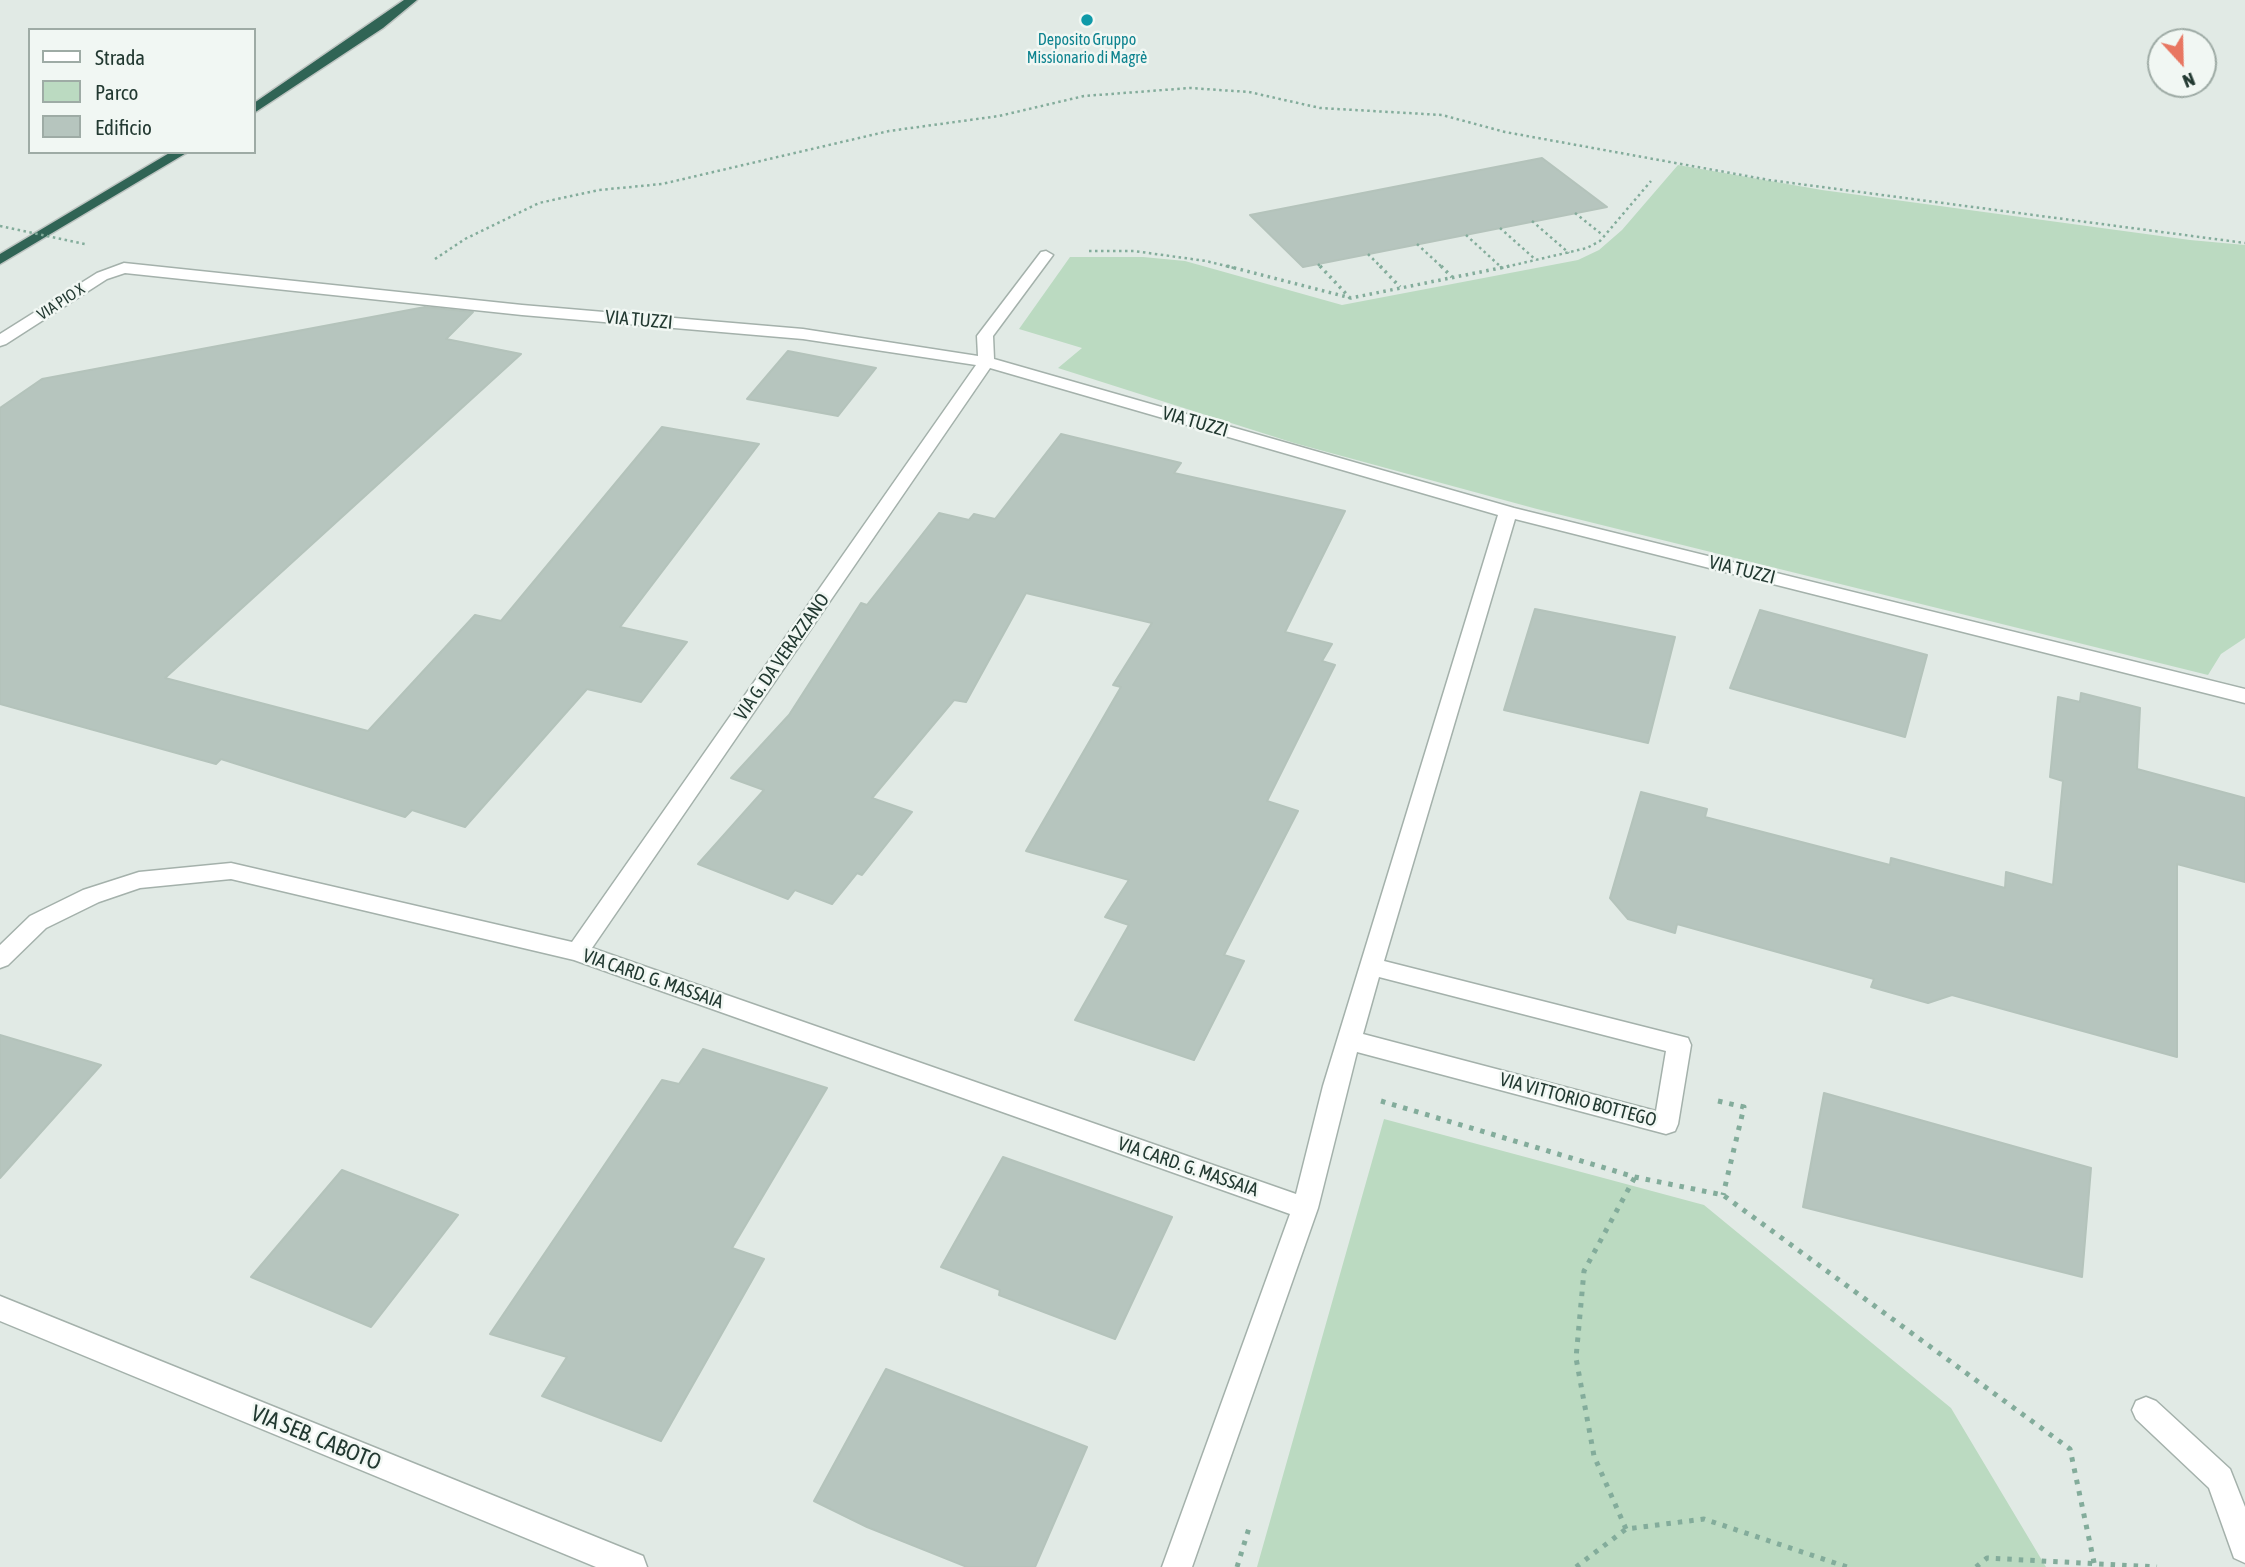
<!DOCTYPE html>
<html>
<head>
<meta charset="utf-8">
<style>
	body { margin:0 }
	#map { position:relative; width:2245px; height:1567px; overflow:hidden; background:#e1eae5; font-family:"Asap Condensed",sans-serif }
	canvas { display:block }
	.legend { position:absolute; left:28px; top:28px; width:228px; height:126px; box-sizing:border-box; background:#f1f7f3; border:2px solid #9eaba5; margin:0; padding:9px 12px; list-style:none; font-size:21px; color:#223931 }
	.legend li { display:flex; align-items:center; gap:14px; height:35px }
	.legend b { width:35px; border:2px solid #9eaba5 }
	.north { position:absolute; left:2147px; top:28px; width:70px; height:70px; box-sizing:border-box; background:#f1f7f3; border:2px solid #9eaba5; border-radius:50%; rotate:158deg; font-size:19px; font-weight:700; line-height:28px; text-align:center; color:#223931 }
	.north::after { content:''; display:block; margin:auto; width:24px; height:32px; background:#e87661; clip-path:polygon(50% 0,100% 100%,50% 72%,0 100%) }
</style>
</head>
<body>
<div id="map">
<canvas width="2245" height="1567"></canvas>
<ul class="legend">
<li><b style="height:9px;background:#fff"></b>Strada</li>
<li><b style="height:19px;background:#bbdac1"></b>Parco</li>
<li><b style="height:19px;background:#b6c5be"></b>Edificio</li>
</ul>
<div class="north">N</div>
</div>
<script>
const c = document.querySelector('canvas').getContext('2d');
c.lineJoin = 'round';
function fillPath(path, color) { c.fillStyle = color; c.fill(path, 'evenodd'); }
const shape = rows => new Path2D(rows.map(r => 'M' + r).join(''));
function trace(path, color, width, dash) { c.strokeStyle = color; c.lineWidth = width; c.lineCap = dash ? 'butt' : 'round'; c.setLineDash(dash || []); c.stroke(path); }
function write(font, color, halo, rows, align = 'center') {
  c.font = font + ' "Asap Condensed",sans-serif'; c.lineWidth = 5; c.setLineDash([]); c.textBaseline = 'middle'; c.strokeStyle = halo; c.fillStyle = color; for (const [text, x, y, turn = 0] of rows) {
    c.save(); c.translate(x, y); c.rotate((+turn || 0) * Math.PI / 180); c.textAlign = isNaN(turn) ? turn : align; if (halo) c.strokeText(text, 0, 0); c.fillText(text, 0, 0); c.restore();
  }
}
fillPath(shape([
	[1678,165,1822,190,2190,240,2245,245,2245,638,2221,654,2208,675,1537,509,1294,443,1058,368,1082,348,1019,329,1070,257,1143,257,1185,261,1342,305,1578,260,1599,250,1622,230],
	[1384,1119,1704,1205,1951,1408,2046,1567,1257,1567]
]), '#bbdac1');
const building = shape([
	[1542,158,1607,207,1303,267,1250,215,1542,158],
	[425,307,473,312,446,339,521,354,165,678,368,731,475,615,501,621,662,427,759,444,620,627,687,642,641,702,587,689,465,827,412,810,405,817,221,759,216,764,0,704,0,408,42,379,425,307],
	[788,351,876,368,838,416,747,399,788,351],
	[1061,434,1181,463,1174,473,1345,511,1285,632,1332,644,1322,661,1335,665,1267,801,1298,811,1224,955,1244,961,1194,1060,1075,1020,1129,925,1105,917,1129,880,1026,851,1121,687,1113,685,1152,623,1026,593,966,702,954,700,872,798,912,812,862,875,857,873,832,904,795,890,788,899,698,864,764,790,731,778,789,715,861,603,867,605,939,513,969,520,974,514,995,519,1061,434],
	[1535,609,1675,637,1648,743,1504,710,1535,609],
	[1760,610,1927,655,1905,737,1730,688,1760,610],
	[2081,693,2140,708,2137,769,2245,798,2245,882,2177,864,2177,1057,1952,995,1928,1003,1871,987,1874,979,1677,924,1675,933,1628,919,1610,898,1641,792,1707,809,1705,817,1890,865,1891,858,2005,888,2006,872,2053,885,2063,781,2050,777,2058,697,2080,702,2081,693],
	[0,1035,101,1065,0,1178,0,1035],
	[703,1049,827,1088,732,1248,764,1259,661,1441,542,1396,567,1357,490,1334,662,1080,679,1084,703,1049],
	[1824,1093,2091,1168,2082,1277,1803,1207,1824,1093],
	[1003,1157,1172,1217,1115,1339,999,1295,1000,1290,941,1267,1003,1157],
	[342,1170,458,1215,371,1327,251,1277,342,1170],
	[886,1369,1087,1447,1035,1567,967,1567,867,1527,814,1501,886,1369]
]);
fillPath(building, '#b6c5be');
trace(building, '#b4c3bb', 2);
const minor = shape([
	[1046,251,1053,255,993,336,994,359,1514,508,2245,689,2245,703,1515,519,1384,961,1688,1038,1691,1045,1678,1124,1675,1131,1666,1134,1357,1052,1318,1208,1192,1567,1162,1567,1290,1214,574,960,231,879,140,888,99,902,46,928,8,965,0,968,0,945,30,916,83,890,139,872,231,863,572,942,976,365,803,339,522,315,125,273,107,279,6,344,0,346,0,334,97,273,124,263,522,305,803,329,978,356,977,336,1041,252,1046,251],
	[990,368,1498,515,1323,1086,1296,1194,592,948,990,368],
	[1379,977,1666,1051,1656,1111,1363,1034,1379,977],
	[0,1296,643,1556,647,1567,596,1567,0,1321,0,1296],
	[2146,1397,2156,1401,2230,1469,2245,1507,2245,1563,2234,1558,2209,1488,2136,1419,2132,1410,2136,1401,2146,1397]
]);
const highway = shape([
	[404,0,417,0,383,28,254,113,254,103,404,0],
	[171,152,188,152,0,264,0,254,171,152]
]);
trace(minor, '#a4b1ab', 3);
trace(highway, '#bdc4c1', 3);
trace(shape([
	[1575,213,1604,236],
	[1532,221,1569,253],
	[1500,228,1536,260],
	[1466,235,1501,267],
	[1417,244,1443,268],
	[1089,251,1134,251,1206,261,1234,268],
	[1368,254,1382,268],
	[435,259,465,239,539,203,599,190,662,184,889,131,999,116,1084,96,1190,88,1249,92,1320,108,1442,115,1505,132,1769,180,2245,243],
	[1318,264,1322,268],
	[1501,268,1587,248,1600,241,1651,181]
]), '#83ac9b', 2.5, [2.5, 3.5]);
trace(shape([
	[1227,266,1351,298,1510,266],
	[1320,266,1350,298],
	[1380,266,1400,287],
	[1441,266,1452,277]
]), '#83ac9b', 3.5, [2.5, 4.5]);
trace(shape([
	[1381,1101,1635,1177,1723,1195,2070,1449,2095,1567],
	[1718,1101,1744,1107,1723,1195],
	[1626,1529,1594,1456,1576,1358,1584,1271,1635,1177],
	[1237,1567,1249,1528],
	[1576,1567,1626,1529,1704,1519,1847,1567],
	[1976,1567,1987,1558,2157,1567]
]), '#83ac9b', 5, [4.5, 7]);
fillPath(minor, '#fff');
fillPath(highway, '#306455');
trace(shape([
	[0,226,85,244]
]), '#83ac9b', 2.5, [2.5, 3.5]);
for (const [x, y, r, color] of [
	[1087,20,7,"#0f9aa8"]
]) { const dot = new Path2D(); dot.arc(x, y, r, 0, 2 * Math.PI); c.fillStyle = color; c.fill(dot); trace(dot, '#f1f7f3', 2.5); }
write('16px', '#0d838f', '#f1f7f3', [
	["Deposito Gruppo",1087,40],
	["Missionario di Magrè",1087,58]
]);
write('16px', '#223931', '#f1f7f3', [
	["VIA PIO X",61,302,-33]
]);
write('19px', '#223931', '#f1f7f3', [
	["VIA TUZZI",639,320,5],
	["VIA TUZZI",1195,422,16],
	["VIA TUZZI",1742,570,14],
	["VIA G. DA VERAZZANO",782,657,-55],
	["VIA CARD. G. MASSAIA",653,979,19],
	["VIA VITTORIO BOTTEGO",1578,1100,15],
	["VIA CARD. G. MASSAIA",1188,1167,19]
]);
write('23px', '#223931', '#f1f7f3', [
	["VIA SEB. CABOTO",316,1438,22]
]);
</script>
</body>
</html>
